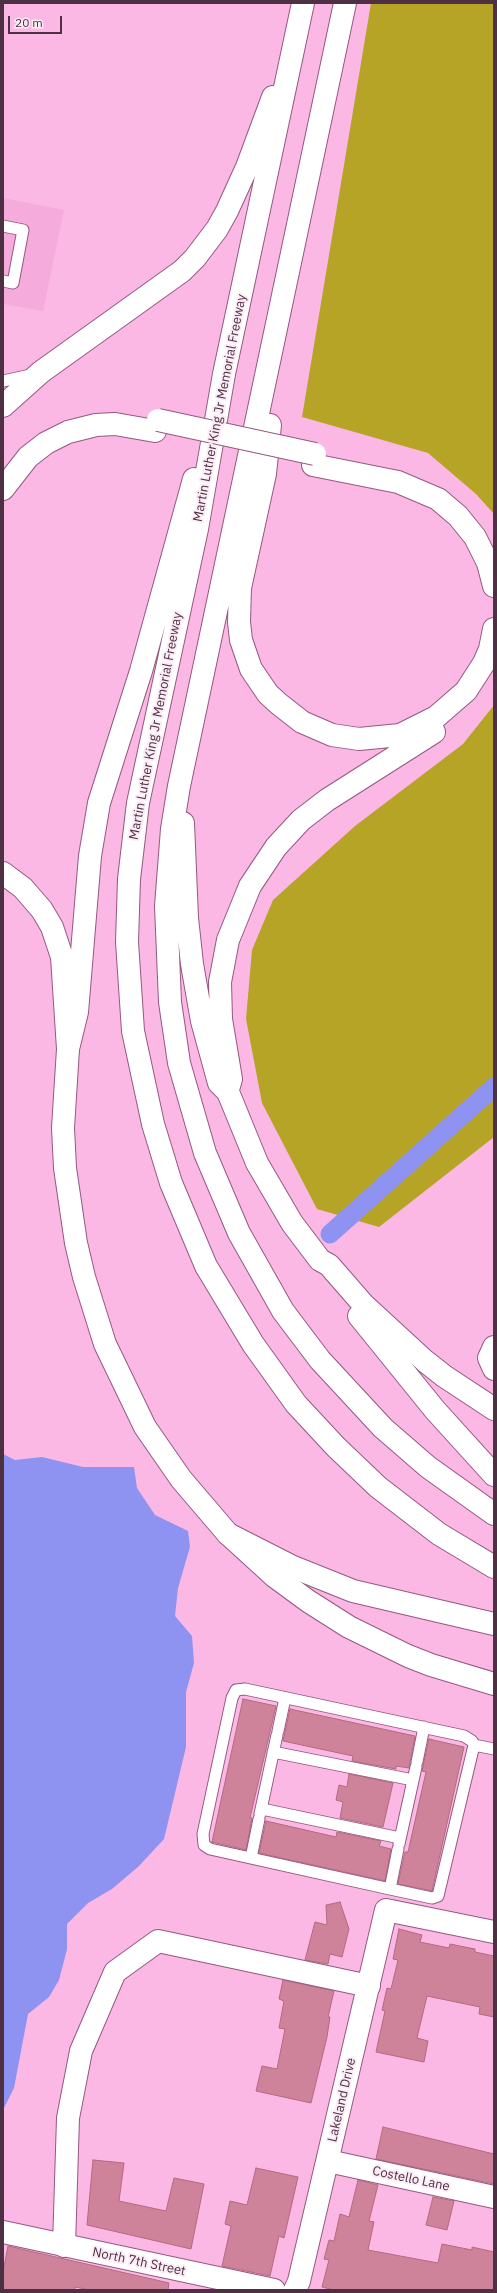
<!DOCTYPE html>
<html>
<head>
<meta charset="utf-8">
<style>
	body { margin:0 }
	#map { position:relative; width:497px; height:2293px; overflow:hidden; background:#fcb8e4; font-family:"IBM Plex Sans",sans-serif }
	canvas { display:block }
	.frame { position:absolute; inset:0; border:4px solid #4d3143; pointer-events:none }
	.scale { position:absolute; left:8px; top:16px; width:54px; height:18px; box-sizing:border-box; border:2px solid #4d3143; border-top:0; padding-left:5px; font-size:12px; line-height:14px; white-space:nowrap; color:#4d3143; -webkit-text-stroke:3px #fbecf5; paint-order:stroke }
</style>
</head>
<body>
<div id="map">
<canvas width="497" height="2293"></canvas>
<div class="frame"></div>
<div class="scale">20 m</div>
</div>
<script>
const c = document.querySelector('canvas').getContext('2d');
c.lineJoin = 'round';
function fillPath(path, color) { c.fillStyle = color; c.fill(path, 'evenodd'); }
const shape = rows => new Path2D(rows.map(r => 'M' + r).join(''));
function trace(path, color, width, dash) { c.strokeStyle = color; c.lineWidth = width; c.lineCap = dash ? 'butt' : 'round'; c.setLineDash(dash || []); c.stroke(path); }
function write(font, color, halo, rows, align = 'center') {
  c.font = font + ' "IBM Plex Sans",sans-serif'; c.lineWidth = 4; c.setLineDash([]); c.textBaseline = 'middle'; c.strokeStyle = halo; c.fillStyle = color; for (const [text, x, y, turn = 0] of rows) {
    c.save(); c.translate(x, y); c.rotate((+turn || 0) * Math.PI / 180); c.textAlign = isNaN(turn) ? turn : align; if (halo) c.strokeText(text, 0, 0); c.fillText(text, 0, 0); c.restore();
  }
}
fillPath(shape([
	[3,198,64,210,43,311,3,304]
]), '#f5abdb');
fillPath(shape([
	[371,3,494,3,494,514,476,494,428,453,302,417],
	[494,705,494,1137,379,1227,317,1209,262,1103,246,1019,252,950,273,900,355,826,463,744]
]), '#b6a427');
fillPath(shape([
	[3,1454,15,1460,42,1457,83,1467,134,1467,137,1488,155,1515,188,1531,190,1547,178,1588,175,1616,192,1636,194,1663,186,1692,186,1747,164,1839,139,1866,112,1889,88,1903,67,1924,67,1949,59,1980,49,1997,28,2014,14,2088,3,2110]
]), '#8e92f0');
trace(shape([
	[330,1234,494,1087]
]), '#8e92f0', 19);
const building = shape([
	[243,1699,276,1706,250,1818,252,1818,246,1850,212,1842,243,1699],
	[290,1709,415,1736,409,1768,396,1766,396,1769,352,1761,353,1756,283,1741,290,1709],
	[429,1739,464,1747,432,1891,398,1884,405,1852,408,1852,426,1772,422,1771,429,1739],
	[349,1774,393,1783,383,1827,340,1818,343,1802,336,1800,339,1785,347,1787,349,1774],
	[266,1821,336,1837,337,1832,381,1841,379,1846,391,1849,385,1881,259,1853,266,1821],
	[340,1902,349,1929,342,1957,330,1954,328,1964,305,1960,315,1922,327,1925,326,1905,340,1902],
	[399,1929,422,1935,420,1942,449,1948,450,1944,475,1949,475,1952,494,1956,494,2017,479,2014,480,2007,427,1996,417,2038,428,2041,424,2062,376,2052,385,2011,382,2010,387,1988,391,1989,398,1960,393,1959,399,1929],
	[283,1980,334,1991,328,2017,330,2017,327,2037,311,2103,256,2091,262,2066,277,2069,285,2029,279,2028,284,2001,279,1999,283,1980],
	[383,2127,494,2154,494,2184,376,2159,383,2127],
	[93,2160,124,2163,119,2201,166,2211,174,2178,204,2184,191,2249,87,2225,93,2160],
	[256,2168,298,2177,284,2238,279,2236,270,2276,222,2266,231,2226,225,2224,230,2201,247,2205,256,2168],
	[358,2180,378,2185,369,2221,374,2222,368,2250,438,2263,442,2244,472,2250,472,2247,494,2252,494,2290,334,2290,322,2287,329,2260,324,2259,329,2240,334,2241,340,2214,349,2217,358,2180],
	[433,2197,454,2201,447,2230,426,2225,433,2197],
	[8,2246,169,2283,168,2290,90,2290,75,2287,75,2290,3,2290,3,2272,8,2246]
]);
fillPath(building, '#cf839a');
trace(building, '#b26980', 1);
const lane = shape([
	[3,226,23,230,13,283,3,281],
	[3,381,31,375],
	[245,1689,464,1736,472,1741,474,1745,438,1896,432,1898,390,1889,210,1849,204,1845,203,1834,232,1698,236,1690,245,1689],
	[278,1731,285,1698],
	[474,1745,494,1749],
	[273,1752,413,1780],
	[417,1762,424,1727],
	[262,1809,400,1838],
	[260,1814,277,1735],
	[399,1844,416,1767],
	[251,1858,259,1819],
	[390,1889,398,1849]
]);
const street = shape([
	[494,1347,489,1358,494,1369],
	[328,2161,494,2197],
	[3,2232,274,2290],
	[64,2246,68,2118,81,2051,115,1972,158,1941,369,1986],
	[295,2290,299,2281,386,1910,494,1932]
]);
const secondary = shape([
	[3,873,23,888,42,910,52,927,62,957,68,1049,63,1128,65,1168,76,1243,84,1277,105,1344,145,1427,181,1479,228,1534,274,1576,308,1601,349,1627,408,1656,431,1665,494,1684]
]);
const highway = shape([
	[303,3,224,374,197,529,138,803,129,879,127,942,133,1031,153,1124,171,1183,206,1266,253,1344,296,1404,336,1447,378,1487,439,1534,494,1567],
	[345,3,179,786,172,829,166,906,170,1002,179,1063,205,1153,239,1233,283,1311,320,1360,383,1428,428,1467,494,1514],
	[3,406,41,372,182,271,195,258,217,229,227,211,247,167,273,97],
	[270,425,265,474,240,588,239,622,241,640,251,669,268,694,279,704,302,722,332,735,359,739,400,735,436,717,466,691,484,663,490,649,494,629],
	[313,465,398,482,438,499,458,516,475,537,488,563,494,586],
	[3,489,28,457,46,443,68,432,96,425,115,424,155,431],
	[183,823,187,918,192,964,202,1021,219,1083,228,1092,257,1163,292,1223,320,1260,329,1265,363,1304,425,1361,444,1376,494,1409],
	[68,1049,77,1012,90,856,99,803,141,671,194,479],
	[229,1086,231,1079,221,1019,220,982,228,940,250,886,276,847,301,820,327,800,434,732],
	[359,1316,435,1410,494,1475],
	[228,1534,293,1567,353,1591,494,1624]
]);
trace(lane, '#955881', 13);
trace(street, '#955881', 24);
trace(secondary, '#955881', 24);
trace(highway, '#955881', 24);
trace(lane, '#fff', 11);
trace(street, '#fff', 22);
trace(secondary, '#fff', 22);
trace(highway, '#fff', 22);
const highwayBridge = shape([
	[158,420,315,454]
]);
trace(highwayBridge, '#955881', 24, []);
trace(highwayBridge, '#fff', 22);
write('13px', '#4d3143', '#fbecf5', [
	["Martin Luther King Jr Memorial Freeway",220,408,-79],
	["Martin Luther King Jr Memorial Freeway",156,726,-79],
	["Lakeland Drive",342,2100,-77],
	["Costello Lane",411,2179,12],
	["North 7th Street",139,2262,12]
]);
</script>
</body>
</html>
